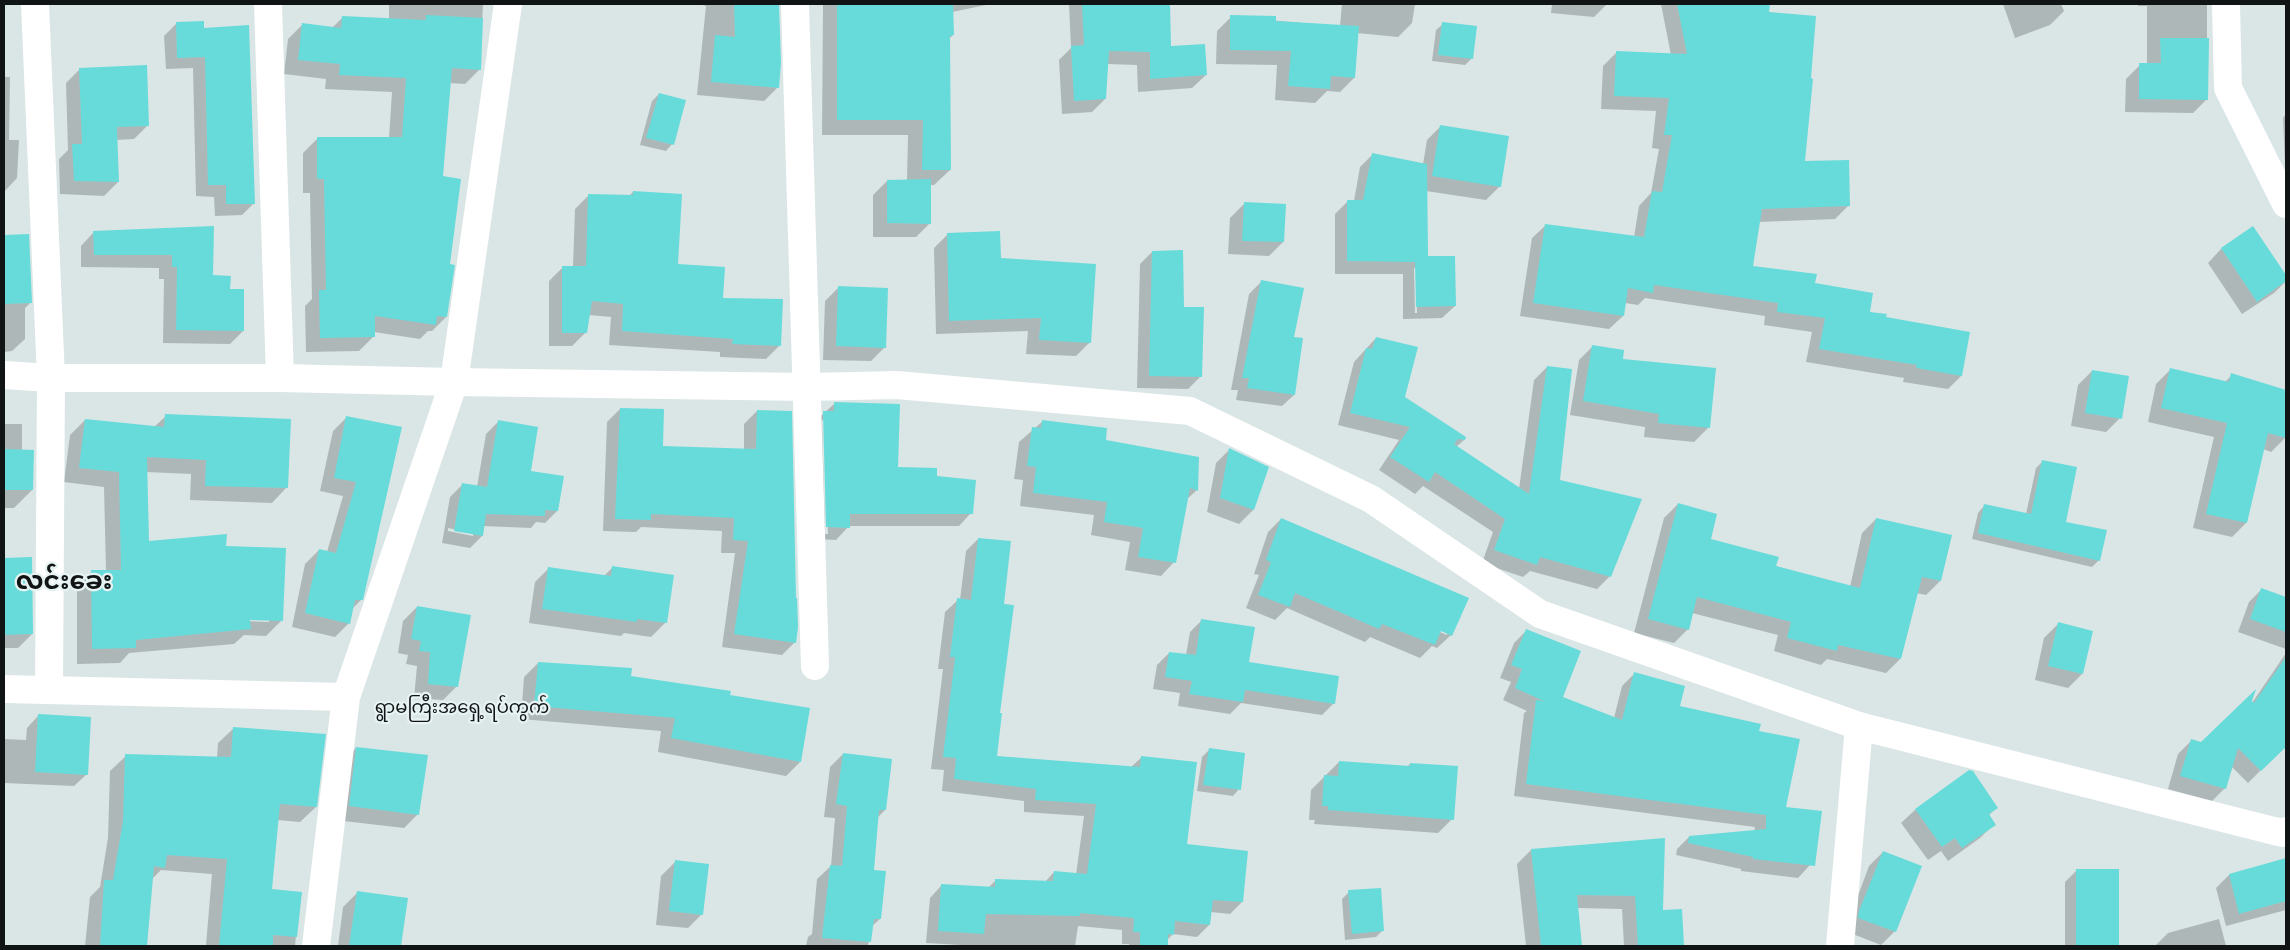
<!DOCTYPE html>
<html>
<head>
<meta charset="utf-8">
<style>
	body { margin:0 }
	#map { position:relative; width:2290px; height:950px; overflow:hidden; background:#dae5e5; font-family:"Asap Condensed",sans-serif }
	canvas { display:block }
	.frame { position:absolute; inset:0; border:5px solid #111414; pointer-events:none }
</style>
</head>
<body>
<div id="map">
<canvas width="2290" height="950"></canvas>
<div class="frame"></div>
</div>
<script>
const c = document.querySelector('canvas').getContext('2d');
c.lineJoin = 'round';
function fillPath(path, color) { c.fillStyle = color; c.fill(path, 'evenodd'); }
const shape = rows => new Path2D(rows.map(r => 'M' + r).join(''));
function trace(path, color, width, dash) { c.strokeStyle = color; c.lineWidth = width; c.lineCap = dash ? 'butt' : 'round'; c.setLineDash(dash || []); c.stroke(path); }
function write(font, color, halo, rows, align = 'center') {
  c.font = font + ' "Asap Condensed","Noto Sans Myanmar",sans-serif'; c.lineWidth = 4.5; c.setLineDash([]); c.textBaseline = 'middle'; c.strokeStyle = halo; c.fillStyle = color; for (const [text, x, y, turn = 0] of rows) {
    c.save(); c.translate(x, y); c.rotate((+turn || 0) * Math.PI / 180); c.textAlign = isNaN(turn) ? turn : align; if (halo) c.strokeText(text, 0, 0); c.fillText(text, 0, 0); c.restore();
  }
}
fillPath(shape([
	[389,4,483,4,480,69,465,84,449,83,442,178,448,265,446,317,432,331,428,331,420,339,374,332,374,336,359,351,306,352,305,306,312,299,310,193,303,193,303,153,318,138,389,138,392,92,325,89,326,79,284,74,288,39,303,24,332,28,343,17,389,20],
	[699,4,778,4,780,63,778,87,764,101,697,95,706,6],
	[823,4,991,4,952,12,953,35,949,39,950,170,934,185,930,185,930,223,916,237,873,237,873,195,887,181,907,181,908,135,822,135],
	[1069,4,1169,4,1170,47,1206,75,1192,88,1138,92,1137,65,1107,64,1105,99,1092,112,1062,114,1059,60,1071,48],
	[1342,4,1415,4,1412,23,1398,37,1357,33,1354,78,1340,92,1327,91,1315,103,1275,100,1277,65,1216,64,1217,31,1231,17,1340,26],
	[1552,4,1623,4,1607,4,1594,17,1551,13],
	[1661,4,1768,4,1768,13,1804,163,1849,205,1835,219,1759,222,1751,267,1814,284,1869,313,1885,318,1969,333,1961,376,1948,389,1903,382,1904,378,1806,362,1812,332,1764,325,1765,316,1645,298,1638,305,1625,303,1623,316,1609,329,1520,316,1532,238,1546,225,1634,237,1639,206,1651,193,1659,149,1652,148,1656,111,1601,109,1603,66,1617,52,1671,55],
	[2003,4,2061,4,2064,11,2050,25,2015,38],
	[2138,4,2207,4,2207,99,2193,113,2125,112,2126,79,2140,65,2147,65,2147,6,2138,6],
	[176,24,203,29,254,203,242,215,215,216,214,197,196,196,193,68,166,69,164,36],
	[1443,24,1472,58,1465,65,1432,61,1436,30],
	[80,69,148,125,134,139,116,140,118,182,104,196,60,194,59,159,68,150,66,83],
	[4,77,10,77,9,140,19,140,17,178,4,192],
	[659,94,672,144,666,151,640,145,652,101],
	[2286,114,2286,167,2285,167,2283,118],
	[1441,126,1500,186,1486,200,1426,191,1427,257,1455,306,1442,318,1403,319,1403,274,1335,274,1335,214,1348,201,1354,201,1360,167,1373,154,1423,164,1427,140],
	[1414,268,1416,268,1417,313,1415,313],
	[633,192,677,265,780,345,766,359,720,357,720,352,609,345,611,317,589,315,586,332,572,346,549,346,549,281,563,267,573,267,575,209,589,195,629,196],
	[1244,204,1283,242,1269,256,1228,254,1230,218],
	[213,227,211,277,229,291,243,331,230,344,163,343,164,279,159,279,159,268,81,267,81,246,94,232],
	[2253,228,2286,277,2286,281,2274,293,2242,314,2208,263,2221,249],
	[948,234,1000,259,1090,342,1076,356,1026,354,1028,331,936,334,934,248],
	[28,235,31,302,25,308,25,339,12,351,4,352,4,237],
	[1152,252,1200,377,1188,389,1137,388,1140,264],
	[1261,282,1294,395,1282,406,1236,400,1238,390,1231,390,1249,294],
	[839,287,885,347,871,361,823,360,825,301],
	[1376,338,1404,397,1464,440,1456,447,1519,489,1534,380,1547,367,1558,481,1610,576,1597,589,1530,571,1523,577,1482,563,1493,532,1423,486,1415,494,1379,470,1399,440,1338,425,1354,362],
	[1593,346,1622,360,1708,428,1694,442,1644,437,1645,427,1570,415,1579,360],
	[2170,370,2225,382,2232,375,2286,391,2285,438,2271,452,2263,449,2246,523,2232,537,2193,528,2214,437,2148,422,2156,384],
	[2092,371,2120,418,2106,432,2071,426,2078,385],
	[834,404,896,468,936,477,971,513,959,526,849,526,836,540,815,539,811,425],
	[824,419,828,534,825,534,822,421],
	[620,409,661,447,744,450,744,424,757,411,795,642,782,655,722,647,735,553,721,553,722,531,641,527,636,532,603,531,607,422],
	[166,416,287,487,272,503,190,500,191,474,146,472,148,542,225,547,282,620,266,636,244,635,234,644,129,653,120,663,77,664,77,586,92,571,106,571,104,487,64,482,70,435,85,420,154,427],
	[244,618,269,619,269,622,244,621],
	[347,417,401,428,362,599,352,609,349,623,335,637,292,627,305,564,319,550,327,552,343,496,320,491,333,431],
	[1043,421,1197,490,1186,500,1174,562,1161,576,1125,570,1130,542,1091,535,1094,515,1020,506,1023,480,1014,479,1019,442],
	[498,422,529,472,557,511,545,523,536,522,531,528,483,526,482,536,470,548,442,543,450,497,463,484,477,487,486,434],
	[448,528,473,533,473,536,448,531],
	[4,424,22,424,22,451,32,490,14,508,4,508],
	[1230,449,1267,467,1253,510,1239,524,1207,512,1216,463],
	[2042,462,2065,523,2099,560,2092,567,1972,539,1978,513,1984,506,2026,514,2036,468],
	[1678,504,1709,540,1775,566,1850,587,1862,533,1876,519,1951,536,1940,581,1926,595,1916,593,1900,659,1886,673,1827,659,1821,665,1774,651,1778,635,1692,613,1688,629,1674,643,1634,633,1664,518],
	[1281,519,1463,597,1463,608,1451,635,1437,648,1432,646,1420,658,1370,637,1365,642,1287,608,1275,620,1246,608,1259,575,1254,574,1268,532],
	[1436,627,1447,632,1447,635,1435,630],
	[978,539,1002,605,996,757,1131,767,1142,757,1186,845,1242,902,1230,914,1211,912,1209,925,1197,937,1173,934,1167,940,1167,946,1129,946,1129,944,1122,944,1122,930,1078,926,1075,946,979,946,926,943,930,898,942,885,988,888,996,880,1045,882,1054,872,1076,875,1084,816,1024,812,1024,801,942,791,944,770,931,769,943,669,938,669,945,612,958,600,960,600,966,551],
	[31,558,32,634,18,648,4,648,4,559],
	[613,567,672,577,665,623,651,637,624,633,621,636,529,623,535,582,549,568,604,576],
	[2262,589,2286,598,2286,649,2238,632,2249,602],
	[417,607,457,686,443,700,414,698,417,666,406,664,408,655,398,653,403,621],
	[1202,620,1248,664,1334,703,1322,715,1241,703,1230,714,1178,706,1180,693,1153,689,1157,665,1169,653,1186,655,1190,632],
	[2058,624,2082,674,2068,688,2035,680,2044,638],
	[1526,631,1561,698,1614,718,1622,686,1634,674,1678,707,1758,732,1784,808,1810,865,1798,878,1741,871,1741,869,1676,855,1677,849,1689,837,1754,831,1755,827,1514,796,1524,713,1527,711,1503,700,1511,682,1500,678,1514,643],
	[2286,653,2286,745,2248,783,2231,766,2224,789,2212,801,2168,789,2178,754,2191,741,2201,744,2250,706],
	[538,663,630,677,729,696,800,762,786,776,658,752,661,731,521,719,524,677],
	[39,715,87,774,74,786,4,783,4,739,26,740,27,728],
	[234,728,316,807,300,822,277,820,271,890,300,893,295,946,206,945,212,874,161,870,151,880,146,946,85,946,90,897,100,887,108,838,110,771,126,756,217,758,218,743],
	[356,748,418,814,404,828,335,820,342,762],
	[1209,750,1239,789,1233,796,1197,791,1202,757],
	[843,754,885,810,878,817,873,871,880,919,871,927,868,946,806,946,808,937,812,934,817,879,831,866,835,818,824,817,830,767],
	[1339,762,1407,767,1410,764,1452,819,1438,833,1314,824,1315,820,1309,820,1311,790],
	[1970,771,1997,807,1988,816,1994,824,1980,838,1948,861,1941,851,1928,860,1901,823,1915,810],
	[1663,839,1662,912,1680,910,1682,946,1624,946,1622,909,1577,908,1581,944,1579,946,1526,946,1517,864,1531,850],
	[1883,852,1895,931,1881,945,1845,931,1869,866],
	[2286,860,2286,910,2226,926,2216,888,2229,875],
	[675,862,702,914,688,928,656,925,661,876],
	[2117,870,2118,946,2065,946,2065,882,2076,871],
	[1349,892,1383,930,1376,937,1345,940,1342,899],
	[357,893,406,900,400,946,338,946,343,907],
	[2219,919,2226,946,2155,946,2168,933],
	[1804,945,1804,946,1772,946]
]), '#0003');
fillPath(shape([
	[734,4,779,4,781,63,779,88,711,82,715,35,735,37],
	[837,4,953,4,954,35,950,36,951,170,922,170,923,120,837,120],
	[1082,4,1170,4,1171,46,1205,44,1207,75,1150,79,1150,52,1109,51,1106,99,1074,101,1071,46,1084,45],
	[1677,4,1770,4,1769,12,1816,16,1811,78,1813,79,1805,161,1849,160,1850,206,1762,209,1753,266,1817,274,1815,283,1873,293,1870,312,1887,314,1886,317,1970,332,1962,376,1916,368,1917,365,1819,349,1825,318,1777,312,1778,303,1654,285,1653,293,1628,288,1624,316,1533,303,1545,224,1644,237,1652,191,1662,192,1672,135,1664,135,1669,98,1614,96,1616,51,1687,54],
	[426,15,483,18,481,70,452,68,443,176,461,179,450,264,455,265,447,317,437,316,436,325,375,316,375,337,320,338,319,290,326,290,324,179,317,179,317,137,402,137,406,78,339,75,340,64,298,60,302,23,341,28,342,16,426,20],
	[1230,15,1276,16,1276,21,1359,26,1355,78,1331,76,1330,89,1288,86,1291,51,1230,50],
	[204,21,204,28,249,25,255,204,226,204,226,185,208,185,205,57,177,58,176,22],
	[1442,22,1477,26,1473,59,1438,55],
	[2160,38,2209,38,2208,100,2139,99,2139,63,2161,63],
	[147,65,149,126,117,127,119,182,74,181,72,144,82,144,79,68],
	[659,93,686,100,674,145,646,138],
	[1440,125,1509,136,1501,187,1432,176],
	[1372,153,1427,164,1428,256,1455,256,1456,306,1416,307,1415,262,1347,261,1347,200,1363,200],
	[931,179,931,224,887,223,887,180],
	[633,191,682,194,678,264,725,267,723,298,783,299,781,346,732,344,733,339,622,331,623,304,592,301,587,333,562,333,562,266,586,266,588,194,633,195],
	[1244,202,1286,204,1284,242,1242,241],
	[214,226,213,275,231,276,230,289,244,289,244,331,176,330,177,267,172,267,172,255,94,255,93,231],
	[2253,226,2286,275,2286,281,2257,302,2221,248],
	[1000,231,1001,258,1096,264,1091,343,1039,340,1041,318,949,321,947,233],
	[29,234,32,303,4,304,4,235],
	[1183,250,1184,307,1204,307,1202,377,1149,376,1152,251],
	[1261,280,1304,288,1294,337,1303,338,1295,395,1247,388,1249,378,1242,378],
	[838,286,888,288,886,348,836,346],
	[1376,337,1418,347,1405,397,1466,437,1465,440,1458,439,1454,444,1529,494,1547,366,1572,369,1560,480,1642,499,1611,577,1540,557,1537,565,1494,550,1505,519,1435,472,1429,482,1390,457,1410,427,1350,413,1366,348,1372,349],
	[1592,345,1624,350,1623,359,1716,368,1710,428,1658,423,1659,414,1583,401],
	[2170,368,2229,382,2231,373,2286,390,2286,438,2268,433,2247,523,2206,514,2227,423,2161,408],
	[2092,370,2129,376,2122,419,2085,413],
	[834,402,900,404,898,467,937,468,937,476,976,480,973,514,850,514,850,528,826,527,823,411,834,411],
	[620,408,664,409,663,446,756,449,757,410,792,411,796,598,797,598,798,627,796,643,734,634,748,541,733,540,734,518,651,514,651,520,615,519],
	[165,414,291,419,288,488,205,486,206,460,147,457,149,541,227,534,226,546,286,548,283,621,250,620,251,629,136,640,136,648,92,649,91,570,121,570,119,472,79,468,85,419,164,427],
	[346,416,402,427,363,600,355,600,350,624,305,613,319,549,336,553,356,482,334,478],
	[498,420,538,427,531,471,564,476,558,511,545,510,545,516,486,514,483,536,454,531,462,483,487,487],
	[1042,420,1107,428,1106,440,1199,457,1198,491,1190,488,1176,563,1138,557,1143,528,1104,522,1107,502,1033,493,1036,467,1027,466,1032,427,1041,428],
	[1229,448,1269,467,1254,510,1220,498],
	[4,449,34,450,33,490,4,490],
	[2042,460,2077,467,2066,522,2107,530,2100,561,1978,533,1984,504,2031,514],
	[1678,503,1717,514,1711,539,1779,557,1776,566,1860,588,1876,518,1952,535,1941,581,1922,577,1901,659,1838,645,1837,651,1787,638,1791,622,1697,597,1689,630,1648,619],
	[1281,518,1469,598,1452,636,1441,631,1435,645,1382,624,1379,629,1295,593,1290,607,1258,595,1271,562,1266,560],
	[978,538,1011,541,1004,604,1014,605,1000,713,1002,713,997,756,1140,767,1141,756,1197,762,1187,844,1248,851,1243,902,1213,900,1210,925,1175,921,1174,935,1168,934,1168,946,1140,946,1140,932,1133,932,1134,918,1080,913,1080,916,986,914,984,934,938,931,941,884,995,887,995,879,1053,881,1054,871,1087,874,1096,804,1035,800,1036,789,954,779,956,758,943,757,955,657,950,657,957,598,971,600],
	[32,557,33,634,4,635,4,558],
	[612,566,674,575,667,623,637,619,637,622,542,609,548,567,611,576],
	[2261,588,2286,597,2286,632,2250,619],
	[417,606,471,615,458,687,428,684,430,652,419,651,421,641,411,639],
	[1201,619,1255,627,1249,662,1339,676,1335,704,1245,690,1243,702,1189,694,1192,681,1165,677,1169,652,1196,655],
	[2058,622,2093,631,2083,674,2048,666],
	[1526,629,1581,651,1563,697,1622,720,1634,672,1685,686,1680,706,1761,724,1759,731,1800,739,1786,807,1822,811,1815,866,1753,859,1753,857,1688,843,1689,836,1766,829,1766,815,1526,784,1536,700,1544,701,1515,688,1522,669,1511,665],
	[2286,657,2286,747,2261,771,2238,748,2226,789,2180,776,2191,739,2201,742,2256,689,2252,701,2254,703],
	[538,662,632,668,631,676,731,691,730,695,810,708,801,762,671,738,675,718,534,706],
	[38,714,91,717,88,775,35,772],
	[233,727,326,734,317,807,280,804,272,889,302,892,297,937,273,935,273,946,219,946,227,859,167,855,165,868,154,866,147,946,100,946,104,880,113,880,123,821,125,754,231,757],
	[356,747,428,755,419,815,349,806],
	[1209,748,1245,753,1241,790,1203,785],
	[843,753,892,759,886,810,879,810,874,870,886,871,881,919,874,919,871,942,822,938,830,865,842,866,847,806,836,804],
	[1339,761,1410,766,1410,763,1458,766,1454,820,1328,810,1328,806,1322,806,1324,775,1338,776],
	[1969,770,1973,771,1998,808,1989,814,1996,825,1962,848,1955,838,1942,847,1915,809],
	[1665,838,1663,910,1682,909,1684,946,1638,946,1635,896,1577,895,1582,946,1541,946,1531,849],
	[1883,851,1922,866,1896,932,1858,918,1859,911],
	[2286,858,2286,901,2239,914,2229,874],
	[675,860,709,864,703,915,669,911],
	[2076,869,2119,869,2119,946,2076,946],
	[1381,888,1384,931,1352,934,1348,890],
	[357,891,408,898,401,946,349,946]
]), '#67dbda');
trace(shape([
	[35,4,51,378,49,689],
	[268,4,280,378],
	[795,4,815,666],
	[2226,4,2228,88,2286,204],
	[4,689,346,697,454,382,508,4],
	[316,946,346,697],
	[1840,946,1859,726]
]), '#fff', 28);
trace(shape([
	[4,375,51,378,280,378,454,382,808,387,897,385,1190,411,1371,499,1540,614,1859,726,2282,833,2286,831]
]), '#fff', 28);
write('18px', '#111414', '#e7f2f2', [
	["ရွာမကြီးအရှေ့ရပ်ကွက်",462,707]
]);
write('bold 25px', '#111414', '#e7f2f2', [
	["လင်းခေး",64,581]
]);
</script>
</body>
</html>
